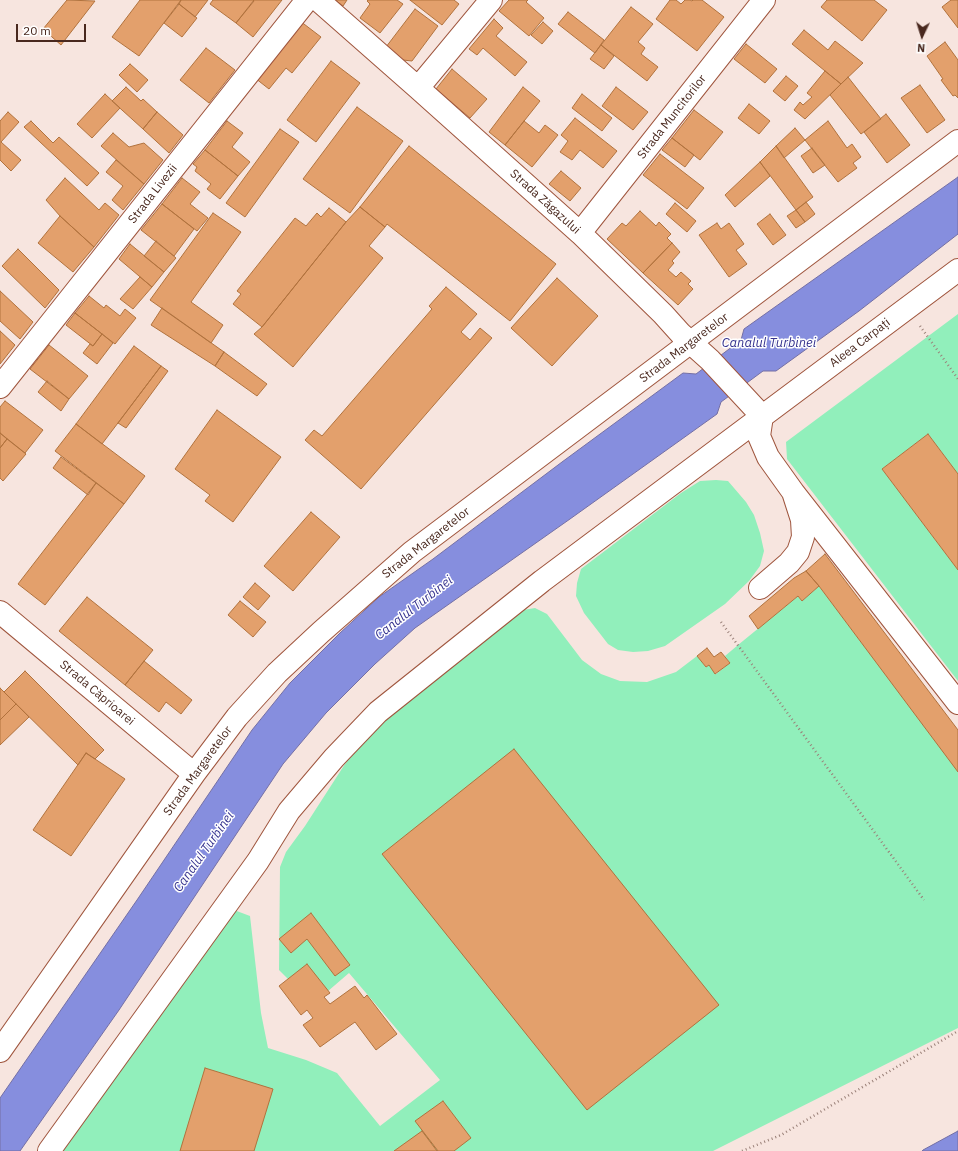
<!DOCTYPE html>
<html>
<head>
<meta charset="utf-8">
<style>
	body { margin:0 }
	#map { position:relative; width:958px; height:1151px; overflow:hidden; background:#f7e5df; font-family:"IBM Plex Sans",sans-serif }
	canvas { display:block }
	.north { position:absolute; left:902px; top:16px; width:40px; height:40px; -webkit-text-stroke:3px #fff; paint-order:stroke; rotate:184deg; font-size:11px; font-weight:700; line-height:16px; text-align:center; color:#49281e }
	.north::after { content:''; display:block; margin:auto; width:14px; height:18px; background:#49281e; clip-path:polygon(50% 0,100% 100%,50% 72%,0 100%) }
	.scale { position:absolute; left:16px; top:24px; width:70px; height:18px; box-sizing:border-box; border:2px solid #49281e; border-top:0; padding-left:5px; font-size:12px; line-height:14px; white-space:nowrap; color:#49281e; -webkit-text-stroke:3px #fff; paint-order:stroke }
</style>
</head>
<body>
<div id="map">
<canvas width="958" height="1151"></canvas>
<div class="north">N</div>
<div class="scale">20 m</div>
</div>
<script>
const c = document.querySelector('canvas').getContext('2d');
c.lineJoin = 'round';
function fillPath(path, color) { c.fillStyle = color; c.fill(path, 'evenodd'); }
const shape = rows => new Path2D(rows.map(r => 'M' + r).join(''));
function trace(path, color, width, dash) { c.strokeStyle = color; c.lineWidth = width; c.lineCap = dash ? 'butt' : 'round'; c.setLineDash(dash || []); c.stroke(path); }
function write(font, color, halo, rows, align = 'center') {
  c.font = font + ' "IBM Plex Sans",sans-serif'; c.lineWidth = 3; c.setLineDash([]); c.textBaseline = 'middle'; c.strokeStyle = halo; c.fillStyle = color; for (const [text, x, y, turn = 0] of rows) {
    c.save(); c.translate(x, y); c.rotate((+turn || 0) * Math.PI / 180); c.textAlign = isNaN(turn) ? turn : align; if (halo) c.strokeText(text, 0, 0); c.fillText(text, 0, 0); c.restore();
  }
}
fillPath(shape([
	[958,314,958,474,928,434,882,469,958,570,958,681,787,459,786,442],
	[716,480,728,481,746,502,754,515,760,533,764,551,760,566,749,581,725,604,665,646,648,651,633,652,618,650,608,644,584,613,576,596,577,583,581,569,681,493,700,481],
	[819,586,958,771,958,1028,713,1151,59,1151,234,910,250,916,261,1013,268,1048,306,1060,337,1073,380,1126,440,1080,349,973,313,1004,279,970,280,867,286,852,305,826,345,764,384,718,523,610,535,608,547,614,582,660,601,674,620,681,647,682,676,672,697,656,706,667,709,665,716,674,730,663,725,656,738,645,798,596,802,601]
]), '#91efbb');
const water = shape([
	[958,177,958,234,859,311,776,371,763,371,721,402,717,414,570,519,415,628,375,664,326,713,283,764,119,1010,20,1151,0,1151,0,1098,137,900,252,730,290,683,340,633,379,597,433,559,562,462,683,373,696,374,741,340,744,329,958,177],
	[958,1131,958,1151,922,1151,923,1150,958,1131]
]);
fillPath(water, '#868ede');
trace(water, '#746fa4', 1);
const building = shape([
	[67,0,95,1,61,45,43,29,67,0],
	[140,0,181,0,139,56,112,37,140,0],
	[181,0,208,0,195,17,179,4,181,0],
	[213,0,253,0,254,1,236,23,210,4,213,0],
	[254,0,282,0,253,37,236,23,254,0],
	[335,0,347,0,343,6,335,0],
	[368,0,397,0,403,4,380,33,360,18,370,4,367,1,368,0],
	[410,0,454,0,459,4,442,25,410,0],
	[509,0,528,0,526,2,544,18,529,36,499,11,509,0],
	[670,0,676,0,681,4,685,0,690,0,692,1,693,0,702,0,724,17,697,51,656,19,670,0],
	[827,0,874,0,887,10,862,41,821,7,827,0],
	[951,0,958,0,958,28,942,7,951,0],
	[179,4,197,18,182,37,164,23,179,4],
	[631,7,653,24,638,42,645,48,641,54,658,67,647,81,601,45,631,7],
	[415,9,438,26,412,61,403,60,386,47,415,9],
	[568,12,604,40,595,53,558,24,568,12],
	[494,19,503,28,496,36,527,62,515,76,483,48,477,55,469,49,494,19],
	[300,21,321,37,292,73,286,68,269,89,255,78,300,21],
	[543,22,553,31,542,44,531,35,543,22],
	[804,30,828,50,835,41,863,63,841,84,792,44,804,30],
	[945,42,958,60,958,98,955,95,953,96,941,80,943,79,927,56,945,42],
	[746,44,777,69,765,83,734,59,746,44],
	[601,45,614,56,604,69,590,59,601,45],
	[206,48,235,70,209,103,180,80,206,48],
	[331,61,360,83,316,142,287,120,331,61],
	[130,64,148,80,137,92,119,75,130,64],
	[452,69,487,99,470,118,436,89,452,69],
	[825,71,841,84,805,119,794,110,800,102,803,105,812,97,807,93,825,71],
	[786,76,798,86,785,101,773,91,786,76],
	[848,77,881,119,861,134,830,95,848,77],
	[920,85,945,120,927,133,901,98,920,85],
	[126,87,141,101,143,99,157,112,143,129,112,101,126,87],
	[523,87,540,101,505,145,489,132,523,87],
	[616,87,648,112,633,130,602,106,616,87],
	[105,94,120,108,92,138,77,124,105,94],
	[582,94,612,118,602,131,572,108,582,94],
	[749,104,770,121,759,134,738,118,749,104],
	[357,107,403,141,350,213,303,179,357,107],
	[694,110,723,132,700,160,672,138,694,110],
	[8,112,19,122,1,142,21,160,11,171,0,160,0,121,8,112],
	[157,112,183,135,169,153,143,129,157,112],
	[886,114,910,145,887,163,864,132,886,114],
	[575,118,617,151,603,168,580,150,572,160,560,152,568,141,561,135,575,118],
	[31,121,53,143,59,137,99,173,87,186,24,127,31,121],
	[227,121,243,133,232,147,250,162,238,176,205,150,227,121],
	[524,121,539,133,545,125,558,135,532,167,505,145,524,121],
	[828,121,847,148,852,144,861,157,853,163,857,168,838,182,805,140,828,121],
	[795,128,805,140,784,158,776,146,795,128],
	[280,129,299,142,245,217,226,203,280,129],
	[113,133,129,147,144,143,163,160,144,184,101,146,113,133],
	[672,138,694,155,685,167,662,150,672,138],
	[409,146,556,264,510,321,387,224,385,227,360,207,409,146],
	[776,146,813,197,796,210,760,162,776,146],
	[812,148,825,165,813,173,801,156,812,148],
	[205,150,238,176,220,199,207,189,211,184,195,171,197,167,193,164,205,150],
	[660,154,704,188,687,209,643,175,660,154],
	[116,160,144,184,123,210,112,200,123,186,106,172,116,160],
	[760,162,770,176,735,207,725,195,760,162],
	[561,171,581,188,570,201,549,184,561,171],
	[65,178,99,210,105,203,119,215,94,247,60,216,46,200,65,178],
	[182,178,200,192,190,204,208,218,197,231,162,204,182,178],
	[806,202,815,214,805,222,796,210,806,202],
	[675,203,696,221,687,232,666,214,675,203],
	[162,204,194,229,174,256,141,230,162,204],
	[360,207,385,227,369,246,383,258,293,367,254,334,262,327,346,222,360,207],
	[329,208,346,222,262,327,233,304,241,294,237,291,295,218,306,226,317,213,321,217,329,208],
	[796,210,805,222,796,228,787,216,796,210],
	[640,211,656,226,659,222,671,234,667,238,672,243,643,273,607,239,622,223,626,226,640,211],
	[213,213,241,232,191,302,223,325,211,343,150,300,213,213],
	[770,214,786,235,773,245,757,224,770,214],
	[60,216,94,247,73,272,38,243,60,216],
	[717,223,721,229,729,223,744,244,736,250,747,264,729,277,699,235,717,223],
	[156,241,176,258,164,272,144,256,156,241],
	[672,243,680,252,672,261,674,263,668,270,676,277,681,272,691,281,688,284,693,289,678,305,643,273,672,243],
	[130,244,164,272,152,287,119,259,130,244],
	[18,249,59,290,45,308,2,266,18,249],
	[140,277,152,287,133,309,120,299,140,277],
	[557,278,598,316,552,366,511,328,557,278],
	[446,287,477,314,461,332,470,340,480,328,492,338,361,489,305,440,314,430,322,436,432,309,429,306,446,287],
	[0,291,33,322,20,339,0,321,0,291],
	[89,296,104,308,106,305,120,316,125,309,136,318,115,344,75,313,89,296],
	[162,308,224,352,215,366,151,325,162,308],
	[75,313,102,334,93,346,66,325,75,313],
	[0,331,15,345,0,364,0,331],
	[102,334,113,343,97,364,83,353,90,344,93,346,102,334],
	[49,345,88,376,69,399,30,369,49,345],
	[134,346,161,366,102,444,76,424,134,346],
	[224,352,267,384,257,396,215,366,224,352],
	[161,366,168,371,126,428,118,423,161,366],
	[47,381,69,399,61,411,38,392,47,381],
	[5,401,43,430,25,453,0,433,0,407,5,401],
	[217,410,281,457,233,522,205,501,210,495,175,469,217,410],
	[76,424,145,476,124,504,55,451,76,424],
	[0,433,7,439,0,448,0,433],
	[928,434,958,474,958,570,882,469,928,434],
	[7,439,26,454,3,481,0,478,0,448,7,439],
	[61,457,96,483,88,495,53,468,61,457],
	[96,483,124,504,45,605,18,584,96,483],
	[311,512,340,537,293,591,264,566,311,512],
	[825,554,958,730,958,772,819,586,806,571,825,554],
	[806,571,819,586,802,601,798,596,758,629,749,616,794,578,806,571],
	[255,583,270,596,258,610,243,597,255,583],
	[87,597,153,650,125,685,59,631,87,597],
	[240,601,266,622,253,637,228,615,240,601],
	[707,648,714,657,721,652,730,663,715,674,709,665,706,667,697,656,707,648],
	[144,661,192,700,181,714,166,702,159,712,125,685,144,661],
	[25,671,104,750,95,759,86,753,78,765,4,692,25,671],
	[0,688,16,704,0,720,0,688],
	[16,704,29,717,0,745,0,720,16,704],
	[514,749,719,1005,587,1110,382,854,514,749],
	[86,753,125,779,71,856,33,830,86,753],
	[311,913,350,965,335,976,307,939,291,953,279,939,311,913],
	[307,964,330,993,324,997,330,1004,355,986,364,998,367,995,397,1034,376,1050,355,1022,320,1047,303,1025,313,1018,307,1010,301,1015,279,986,307,964],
	[205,1068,273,1089,254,1151,180,1151,205,1068],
	[443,1101,471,1138,454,1151,438,1151,415,1121,443,1101],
	[422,1131,437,1151,394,1151,422,1131]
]);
fillPath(building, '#e3a06c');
trace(building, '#b1723d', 1);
const minor = shape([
	[318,0,418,88,580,233,663,314,681,334,710,360,762,416],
	[418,88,491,0],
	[580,233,764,0],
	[0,387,307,0],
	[793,492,958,703],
	[760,588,789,563,798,552,803,537,802,520,793,492,768,457,759,436,762,416],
	[0,612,194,774],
	[0,1051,194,774,237,717,277,673,321,632,412,552,958,141],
	[49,1151,258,861,289,811,334,758,378,712,542,581,958,270]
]);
trace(minor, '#9f553d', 24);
trace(shape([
	[920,326,958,379],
	[721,622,924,900],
	[742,1151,781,1135,958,1031]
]), '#9a8078', 2.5, [1, 3]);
trace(minor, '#fff', 22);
write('12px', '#49281e', '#fff', [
	["Strada Muncitorilor",672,117,-52],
	["Strada Livezii",153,194,-52],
	["Strada Zăgazului",545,202,42],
	["Aleea Carpați",860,343,-37],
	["Strada Margaretelor",684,348,-37],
	["Strada Margaretelor",426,543,-38],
	["Strada Căprioarei",97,693,40],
	["Strada Margaretelor",198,771,-54]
]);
write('italic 13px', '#36338f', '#fff', [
	["Canalul Turbinei",769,343],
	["Canalul Turbinei",414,608,-38],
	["Canalul Turbinei",204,852,-55]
]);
</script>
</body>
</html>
